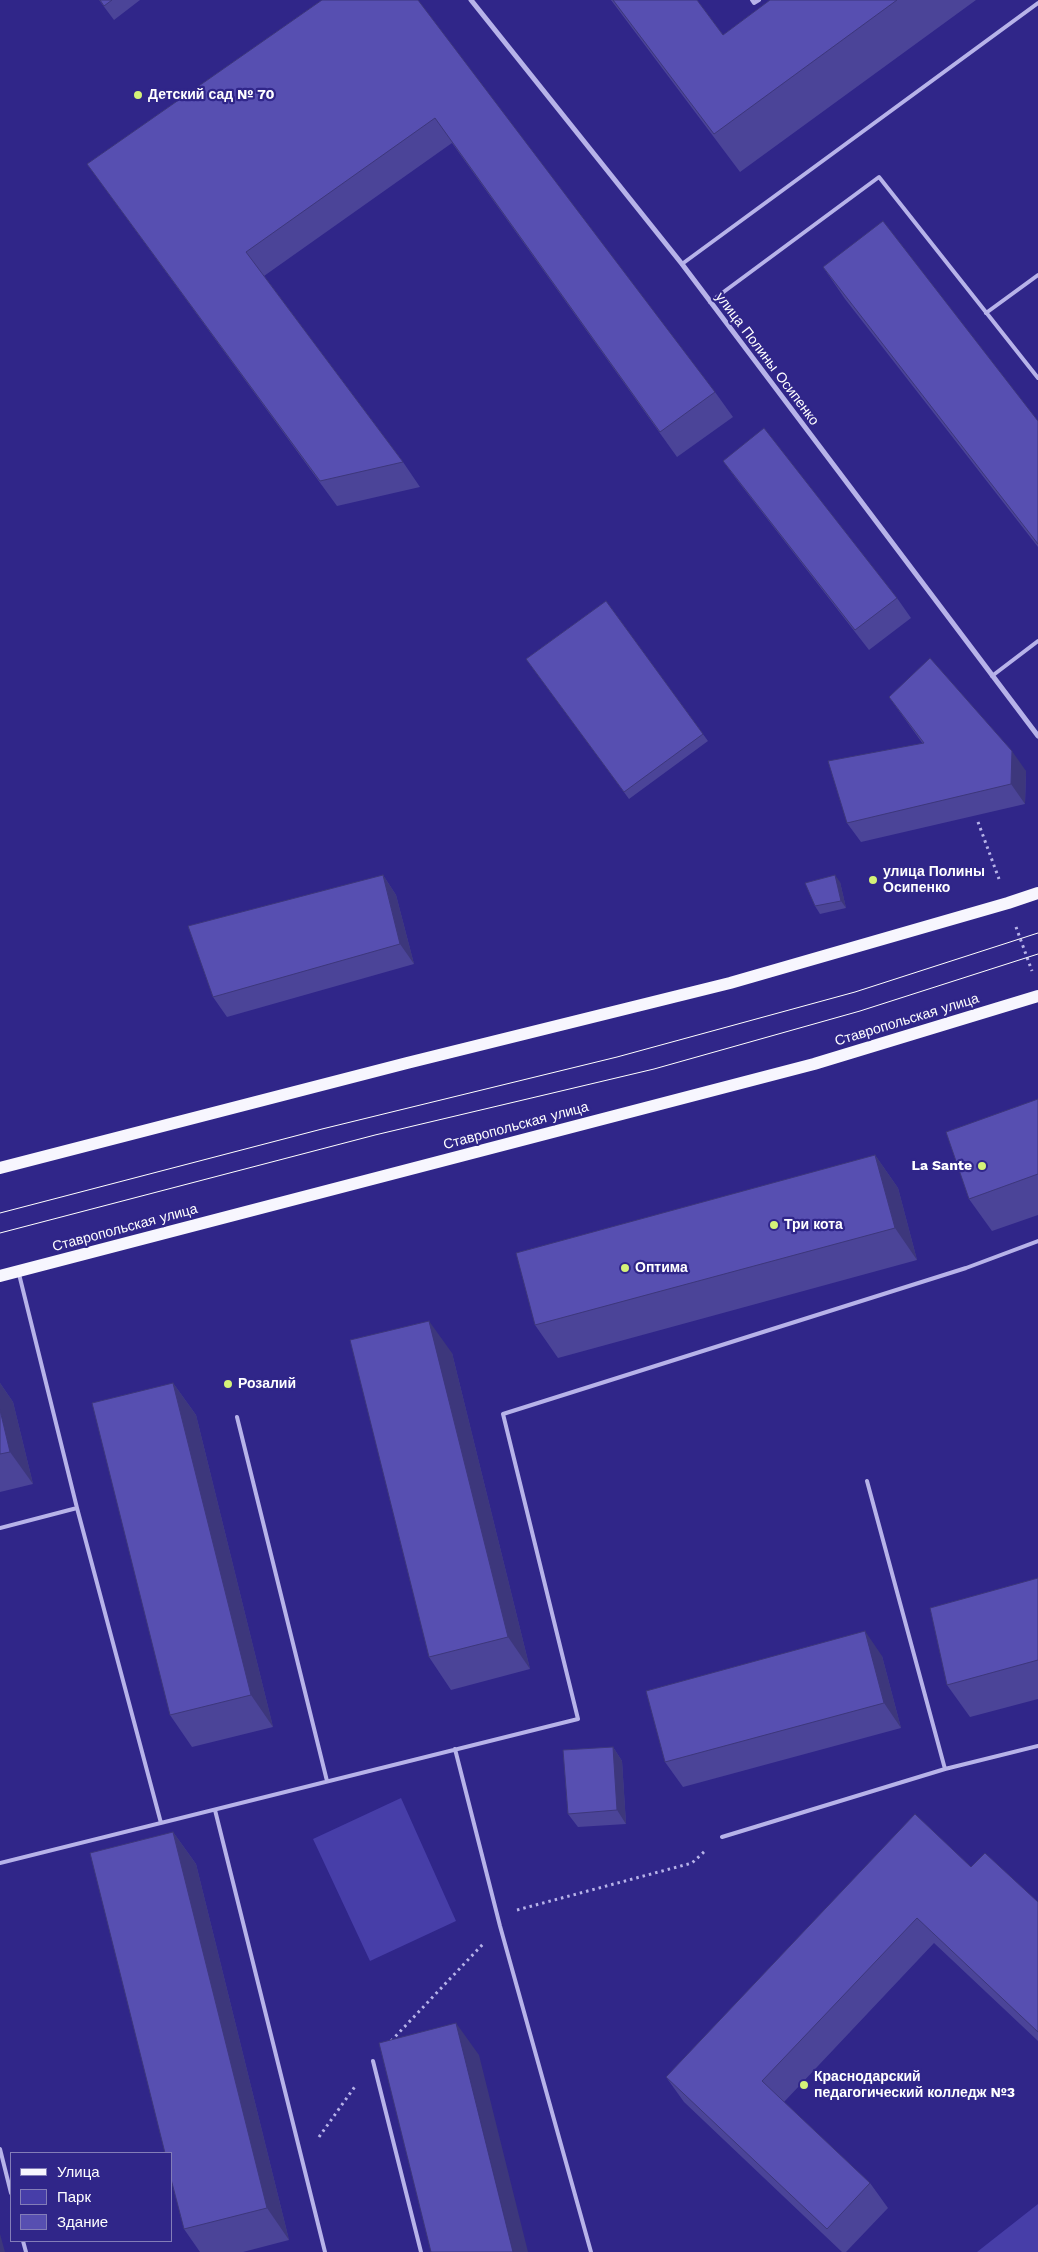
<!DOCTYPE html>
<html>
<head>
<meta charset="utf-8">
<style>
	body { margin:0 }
	#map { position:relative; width:1038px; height:2252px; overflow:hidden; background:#302689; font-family:"Work Sans",sans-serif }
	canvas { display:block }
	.legend { position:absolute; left:10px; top:2152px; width:162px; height:90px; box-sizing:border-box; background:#302689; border:1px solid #837db8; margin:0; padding:6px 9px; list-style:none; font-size:15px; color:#fff }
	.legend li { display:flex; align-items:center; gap:10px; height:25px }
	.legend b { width:25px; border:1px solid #837db8 }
</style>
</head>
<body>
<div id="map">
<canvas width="1038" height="2252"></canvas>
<ul class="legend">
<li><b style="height:6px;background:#f7f6fe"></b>Улица</li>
<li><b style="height:14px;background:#473ea8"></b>Парк</li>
<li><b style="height:14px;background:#574fb1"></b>Здание</li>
</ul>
</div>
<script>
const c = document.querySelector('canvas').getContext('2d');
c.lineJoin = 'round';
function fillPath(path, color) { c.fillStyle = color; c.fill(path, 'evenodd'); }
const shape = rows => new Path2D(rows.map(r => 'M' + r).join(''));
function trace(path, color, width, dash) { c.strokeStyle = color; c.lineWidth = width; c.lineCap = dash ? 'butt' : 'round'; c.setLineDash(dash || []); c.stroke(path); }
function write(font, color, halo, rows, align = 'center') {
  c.font = font + ' "Work Sans",sans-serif'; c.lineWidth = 4.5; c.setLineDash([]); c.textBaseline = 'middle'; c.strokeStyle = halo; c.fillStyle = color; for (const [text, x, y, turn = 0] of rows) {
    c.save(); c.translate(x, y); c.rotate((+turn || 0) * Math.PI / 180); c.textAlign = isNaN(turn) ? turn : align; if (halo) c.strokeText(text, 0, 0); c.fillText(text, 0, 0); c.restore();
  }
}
fillPath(shape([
	[401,1798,456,1921,370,1961,313,1839],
	[1038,2204,1038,2252,977,2252]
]), '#473ea8');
trace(shape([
	[978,822,999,879],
	[1016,927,1032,971],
	[517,1910,692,1863,705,1851],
	[391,2041,483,1944],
	[319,2137,356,2085]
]), '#b7b3e9', 3, [2.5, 4]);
trace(shape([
	[752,0,754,3,759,0],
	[682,264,1038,3],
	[710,302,879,177,1038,378],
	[986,313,1038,275],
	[992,676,1038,641],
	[19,1274,77,1508,161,1823],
	[237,1417,327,1781],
	[867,1481,945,1769],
	[0,1528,77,1508],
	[455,1749,500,1926,591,2252],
	[215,1810,325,2252],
	[722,1837,945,1769,1038,1746],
	[0,1863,578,1719,503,1414,966,1268,1038,1241],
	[373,2061,421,2252],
	[0,2149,11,2193],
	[23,2241,26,2252]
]), '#b7b3e9', 4);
trace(shape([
	[471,0,682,264,1038,736]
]), '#b7b3e9', 5);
trace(shape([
	[0,1168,407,1063,730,983,1008,903,1038,893],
	[0,1276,814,1064,1038,996]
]), '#f7f6fe', 12);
trace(shape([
	[0,1213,322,1129,617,1057,855,992,1038,933],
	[0,1233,375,1135,654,1069,860,1011,1038,954]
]), '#fff', 1);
fillPath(shape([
	[99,0,140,0,114,20],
	[322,0,715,392,733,417,677,457,452,143,264,276,403,462,420,487,337,506,87,164],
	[611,0,697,0,723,35,770,0,976,0,740,172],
	[823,267,1038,421,1038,547,845,299],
	[723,461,897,598,911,618,869,650,737,480],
	[606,601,708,741,629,799,526,659],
	[889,697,1026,771,1025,804,861,842,847,823,923,744],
	[383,875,396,895,414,964,227,1017,213,997],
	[840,882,846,908,820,914,815,906],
	[1038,1099,1038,1215,992,1231,969,1199],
	[875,1155,898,1188,917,1260,558,1358,535,1325],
	[452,1353,530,1669,451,1690,429,1657],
	[0,1383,13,1402,33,1484,0,1492],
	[173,1383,196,1415,273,1727,192,1747,170,1715],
	[1038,1578,1038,1699,970,1717,947,1685],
	[882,1656,901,1728,683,1787,665,1762],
	[613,1747,622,1761,626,1824,578,1827,568,1814],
	[173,1832,196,1864,289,2240,243,2252,200,2252,184,2229],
	[971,1867,1038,1902,1038,2041,934,1943,784,2102,870,2183,888,2208,846,2252,842,2252,684,2102,666,2077]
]), '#4b4498');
fillPath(shape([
	[1012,751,1026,771,1025,804,1011,784],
	[383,875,396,895,414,964,400,944],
	[835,875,840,882,846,908,841,901],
	[875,1155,898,1188,917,1260,895,1228],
	[429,1321,452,1353,530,1669,508,1637],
	[0,1383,13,1402,33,1484,10,1452,0,1410],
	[173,1383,196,1415,273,1727,251,1695],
	[865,1631,882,1656,901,1728,884,1703],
	[613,1747,622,1761,626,1824,617,1810],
	[173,1832,196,1864,289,2240,267,2208],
	[456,2023,479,2055,528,2252,513,2252],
	[0,2234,5,2252,0,2252]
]), '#3d377c');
const building = shape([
	[100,0,112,0,104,6,100,0],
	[322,0,418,0,715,392,660,432,435,118,246,252,403,462,320,481,87,164,322,0],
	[613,0,697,0,723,35,770,0,897,0,714,134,613,0],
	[883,221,1038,421,1038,544,823,267,883,221],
	[764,428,897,598,855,630,723,461,764,428],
	[606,601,703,734,624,792,526,659,606,601],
	[930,658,1012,751,1011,784,847,823,828,761,924,743,889,697,930,658],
	[383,875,400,944,213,997,188,926,383,875],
	[835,875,841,901,815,906,805,883,835,875],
	[1038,1099,1038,1174,969,1199,946,1132,1038,1099],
	[875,1155,895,1228,535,1325,516,1253,875,1155],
	[429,1321,508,1637,429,1657,350,1340,429,1321],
	[173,1383,251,1695,170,1715,92,1403,173,1383],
	[0,1410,10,1452,0,1454,0,1410],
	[1038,1578,1038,1660,947,1685,930,1608,1038,1578],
	[865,1631,884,1703,665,1762,646,1691,865,1631],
	[613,1747,617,1810,568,1814,563,1750,613,1747],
	[915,1814,971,1867,985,1853,1038,1902,1038,2032,917,1918,762,2081,870,2183,827,2229,666,2077,915,1814],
	[173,1832,267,2208,184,2229,171,2179,171,2153,165,2153,90,1853,173,1832],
	[456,2023,513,2252,431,2252,379,2043,456,2023]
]);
fillPath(building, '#574fb1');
trace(building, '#3d377c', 1);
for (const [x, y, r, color] of [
	[138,95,5,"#d5f278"],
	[873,880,5,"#d5f278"],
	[982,1166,5,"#d5f278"],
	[774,1225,5,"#d5f278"],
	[625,1268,5,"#d5f278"],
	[228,1384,5,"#d5f278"],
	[804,2085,5,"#d5f278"]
]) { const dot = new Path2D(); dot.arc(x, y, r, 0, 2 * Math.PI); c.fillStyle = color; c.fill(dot); trace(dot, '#302689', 2); }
write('bold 14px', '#fff', '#302689', [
	["Детский сад № 70",148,95],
	["улица Полины",883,872],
	["Осипенко",883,888],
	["La Sante",972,1166,"right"],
	["Три кота",784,1225],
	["Оптима",635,1268],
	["Розалий",238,1384],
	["Краснодарский",814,2077],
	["педагогический колледж №3",814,2093]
], 'left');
write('14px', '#fff', '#302689', [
	["улица Полины Осипенко",767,359,53],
	["Ставропольская улица",907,1020,-17],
	["Ставропольская улица",516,1126,-15],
	["Ставропольская улица",125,1228,-15]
]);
</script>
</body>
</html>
